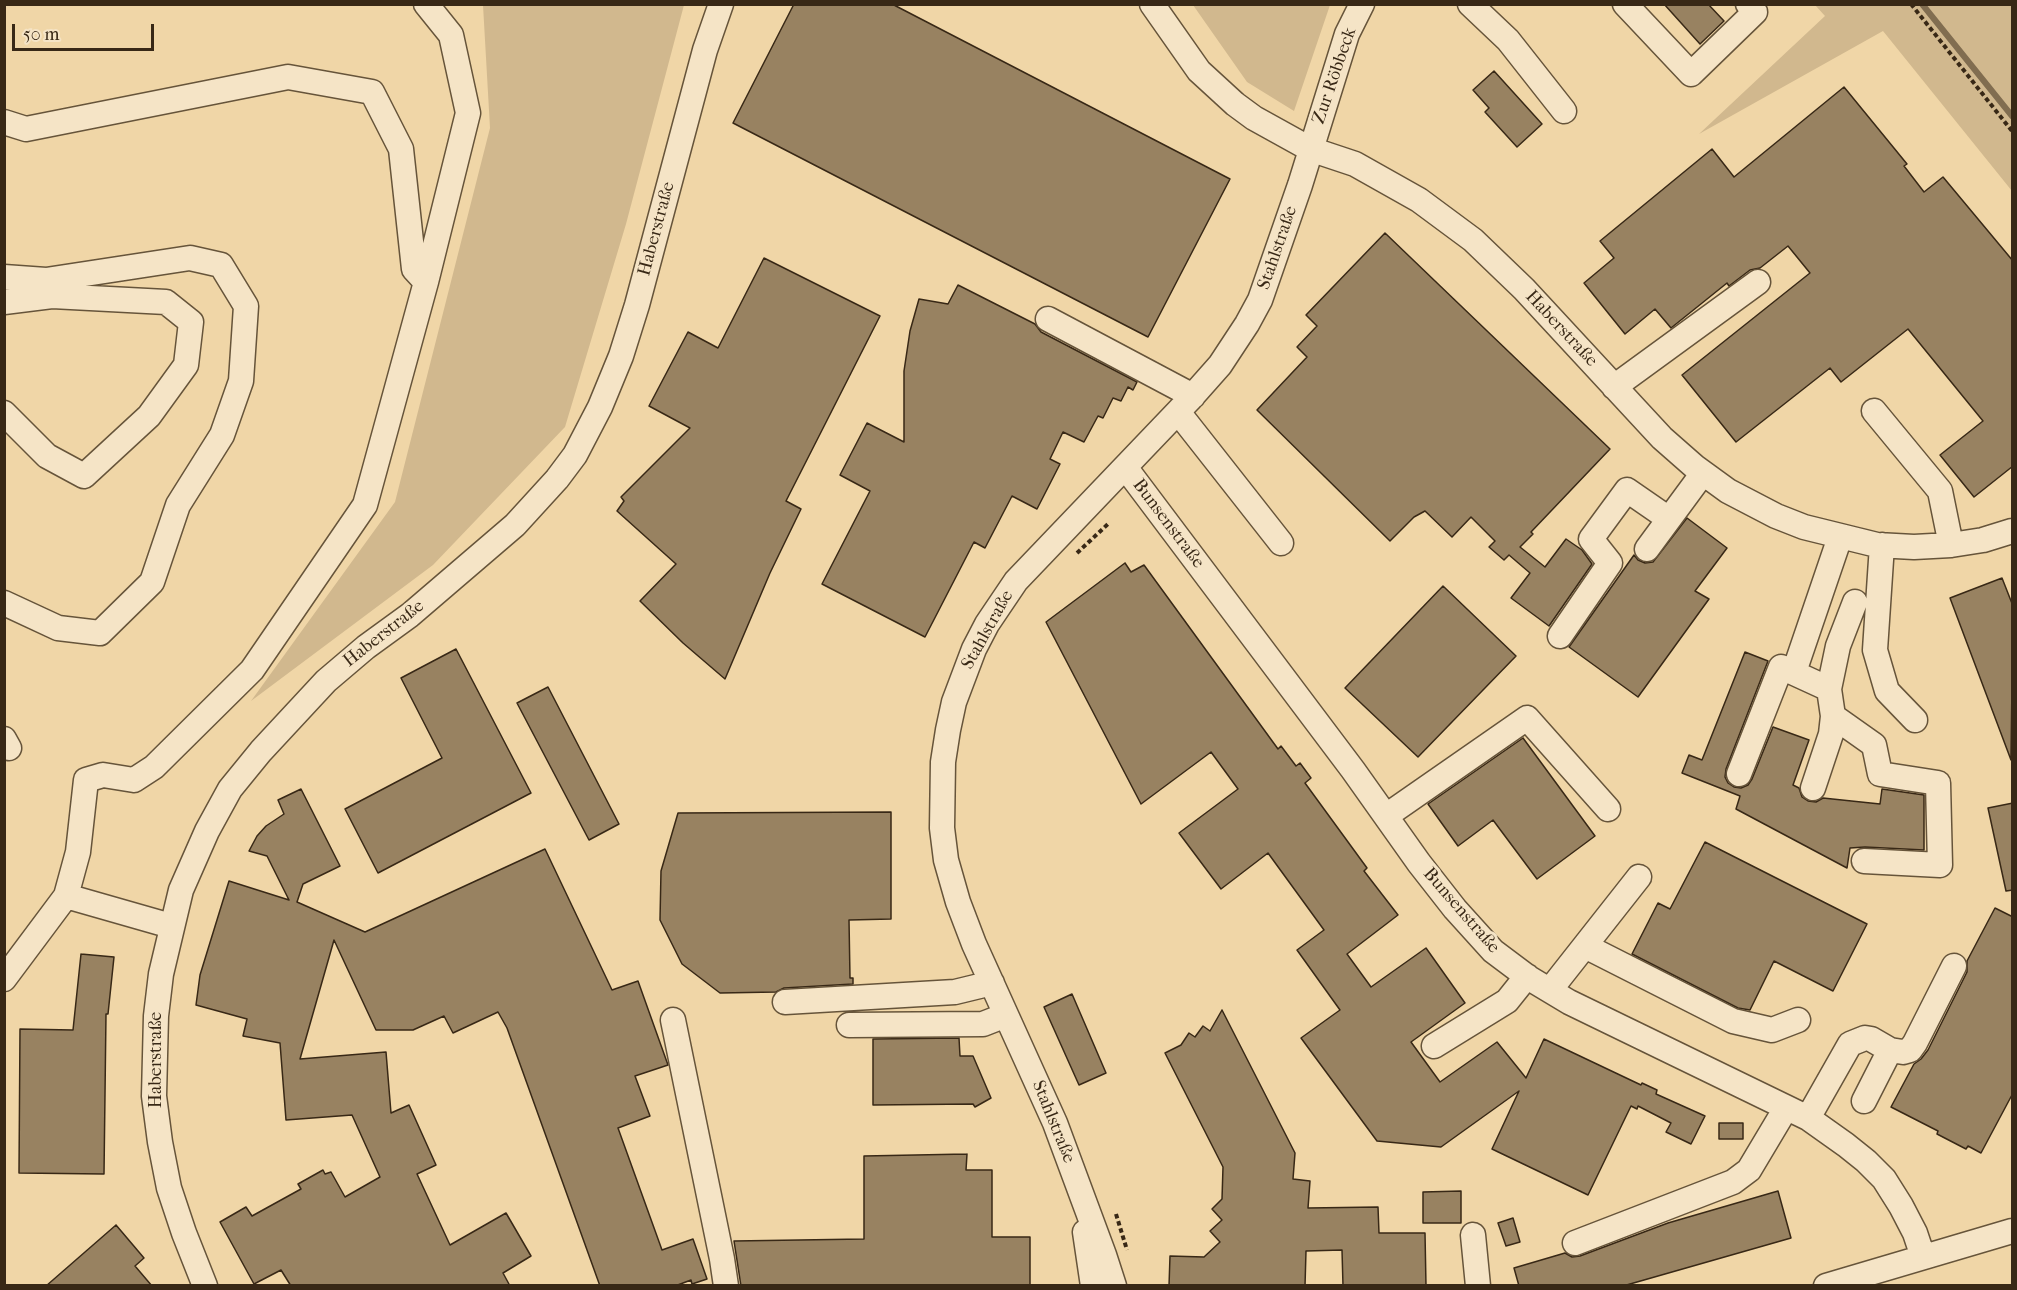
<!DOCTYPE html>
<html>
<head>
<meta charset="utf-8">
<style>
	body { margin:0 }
	#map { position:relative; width:2017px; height:1290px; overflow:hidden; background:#f0d6a7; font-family:"IM FELL French Canon",serif }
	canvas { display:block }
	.frame { position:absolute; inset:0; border:6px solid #382816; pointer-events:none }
	.scale { position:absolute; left:12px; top:24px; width:142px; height:27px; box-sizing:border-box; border:3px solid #382816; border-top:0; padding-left:8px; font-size:18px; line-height:21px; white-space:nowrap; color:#382816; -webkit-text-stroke:4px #f5e4c6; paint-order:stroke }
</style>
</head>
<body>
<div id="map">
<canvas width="2017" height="1290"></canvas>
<div class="frame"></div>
<div class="scale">50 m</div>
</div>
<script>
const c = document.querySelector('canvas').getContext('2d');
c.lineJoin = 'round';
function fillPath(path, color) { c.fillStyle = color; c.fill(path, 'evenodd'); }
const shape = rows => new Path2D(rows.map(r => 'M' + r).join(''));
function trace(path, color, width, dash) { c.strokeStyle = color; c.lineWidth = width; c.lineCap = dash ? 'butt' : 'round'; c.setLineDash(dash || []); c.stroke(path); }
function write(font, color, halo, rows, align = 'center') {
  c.font = font + ' "IM FELL French Canon",serif'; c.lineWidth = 6; c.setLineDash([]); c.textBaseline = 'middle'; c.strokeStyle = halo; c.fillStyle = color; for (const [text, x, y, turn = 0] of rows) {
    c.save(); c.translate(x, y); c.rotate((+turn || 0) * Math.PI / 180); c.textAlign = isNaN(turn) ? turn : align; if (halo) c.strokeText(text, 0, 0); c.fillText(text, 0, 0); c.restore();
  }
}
fillPath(shape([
	[483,5,684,5,626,224,565,427,433,565,251,701,395,502,490,128],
	[1193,5,1330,5,1294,111,1247,82],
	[1815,5,2012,5,2012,191,1883,31,1699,134,1825,16]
]), '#d1b88e');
trace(shape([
	[1922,4,2012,116]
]), '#816d50', 6);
const building = shape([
	[794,4,892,4,1230,179,1148,337,733,123,794,4],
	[1664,4,1708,4,1724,21,1700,44,1664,4],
	[1494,71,1542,124,1517,147,1485,112,1489,108,1473,90,1494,71],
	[1844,87,1907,164,1904,166,1924,192,1943,177,2013,261,2013,466,1974,497,1940,455,1983,421,1908,329,1841,382,1830,368,1736,442,1682,375,1810,273,1788,246,1760,268,1750,270,1729,286,1727,283,1671,328,1655,309,1625,334,1584,283,1614,258,1600,241,1712,149,1734,177,1844,87],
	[1385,233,1610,449,1531,532,1533,534,1520,547,1545,567,1566,539,1582,550,1592,564,1549,626,1511,598,1530,573,1509,555,1504,560,1489,547,1495,541,1471,517,1452,537,1425,511,1414,517,1390,541,1257,410,1307,357,1297,347,1317,326,1306,315,1385,233],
	[764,258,880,316,786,501,801,509,770,573,725,679,683,643,640,601,676,564,617,511,624,501,621,497,690,428,649,406,688,332,718,348,764,258],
	[958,285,1035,324,1041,332,1137,382,1133,390,1128,387,1121,401,1113,398,1103,418,1098,416,1084,442,1063,432,1050,459,1060,464,1037,509,1012,496,985,548,974,542,925,637,822,584,870,491,840,475,867,423,904,442,904,371,910,331,919,299,948,304,958,285],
	[1687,518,1727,548,1695,591,1709,599,1638,697,1569,647,1634,555,1638,560,1645,563,1653,562,1687,518],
	[1125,563,1131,572,1144,565,1278,749,1281,746,1296,766,1300,763,1311,778,1305,783,1367,868,1364,871,1398,915,1347,954,1371,987,1426,948,1465,1003,1411,1042,1440,1082,1497,1042,1526,1078,1544,1039,1641,1085,1642,1083,1657,1090,1656,1094,1705,1116,1691,1144,1666,1132,1671,1123,1638,1106,1637,1109,1631,1106,1588,1195,1492,1149,1519,1091,1441,1147,1377,1141,1301,1038,1340,1010,1297,950,1324,930,1268,853,1221,889,1179,833,1238,789,1211,752,1141,804,1046,622,1125,563],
	[2002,578,2013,606,2011,760,1950,598,2002,578],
	[1443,586,1516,656,1418,757,1345,688,1443,586],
	[456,649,531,793,378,873,345,809,442,758,401,678,456,649],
	[1745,652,1768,661,1726,769,1725,777,1728,783,1734,787,1741,788,1748,785,1752,779,1773,727,1809,740,1793,785,1799,788,1802,797,1808,801,1816,802,1823,798,1880,804,1882,789,1924,795,1924,850,1865,847,1850,848,1847,868,1736,809,1740,796,1682,773,1689,755,1702,760,1745,652],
	[548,687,619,824,589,840,517,703,548,687],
	[1523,738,1595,836,1537,879,1493,820,1458,846,1428,804,1523,738],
	[301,789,340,866,303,884,297,902,365,932,545,849,612,990,638,981,668,1065,635,1076,650,1116,618,1128,662,1250,693,1239,707,1279,692,1284,691,1280,675,1286,600,1286,507,1028,498,1012,453,1033,444,1016,413,1030,376,1030,334,940,300,1059,386,1052,391,1113,409,1105,436,1165,417,1174,450,1245,506,1213,531,1256,503,1273,510,1286,291,1286,281,1270,254,1284,220,1222,246,1207,252,1216,301,1189,298,1184,323,1170,325,1174,331,1172,345,1197,380,1177,352,1115,286,1120,280,1043,243,1036,247,1019,196,1005,200,975,229,881,289,900,267,856,249,851,257,836,266,826,284,814,278,800,301,789],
	[2013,803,2013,890,2006,891,1988,808,2013,803],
	[891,812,891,919,849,920,850,978,853,978,853,984,784,988,776,992,720,993,682,964,660,920,661,871,678,813,891,812],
	[1705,842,1867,924,1833,991,1774,961,1750,1010,1738,1008,1632,954,1658,903,1670,909,1705,842],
	[1995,908,2013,917,2013,1093,1981,1153,1968,1146,1966,1149,1937,1134,1938,1131,1891,1107,1914,1064,1921,1059,1928,1050,1967,972,1967,961,1995,908],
	[81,954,114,957,108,1014,106,1014,104,1174,19,1173,20,1029,73,1030,81,954],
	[1072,994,1106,1073,1079,1085,1044,1007,1072,994],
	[1222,1010,1295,1153,1293,1179,1310,1181,1308,1208,1378,1207,1379,1233,1425,1233,1426,1286,1343,1286,1342,1250,1306,1251,1305,1286,1169,1286,1170,1256,1204,1257,1220,1242,1210,1231,1222,1220,1212,1209,1222,1199,1223,1167,1165,1053,1181,1045,1189,1033,1195,1037,1203,1026,1210,1031,1222,1010],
	[959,1038,960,1056,973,1056,991,1098,975,1107,973,1104,873,1105,873,1039,959,1038],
	[1719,1123,1743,1123,1743,1139,1719,1139,1719,1123],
	[967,1154,966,1170,992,1170,992,1237,1030,1237,1030,1286,741,1286,734,1241,864,1239,864,1156,967,1154],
	[1461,1191,1461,1223,1423,1223,1423,1192,1461,1191],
	[1778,1191,1791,1238,1623,1286,1519,1286,1514,1268,1565,1253,1572,1257,1580,1256,1668,1223,1778,1191],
	[1513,1218,1520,1242,1506,1246,1498,1223,1513,1218],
	[116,1225,144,1258,135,1266,152,1286,46,1286,116,1225]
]);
fillPath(building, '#988261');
trace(building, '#382816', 1.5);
const minor = shape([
	[1152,4,1199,71,1235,104,1254,118,1310,149,1355,164,1419,200,1473,240,1524,289,1662,438,1695,467,1728,491,1776,516,1804,527,1877,545,1914,547,1951,545,1983,540,2012,531],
	[1470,4,1508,40,1564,111],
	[1625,4,1691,74,1755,12,1748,4],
	[4,122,26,129,288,77,372,92,401,149,414,269,426,282],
	[4,277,46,280,190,258,221,265,246,306,241,381,222,435,178,505,152,582,100,633,58,628,4,603],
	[4,302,52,296,166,302,191,322,186,365,149,416,84,476,47,456,4,413],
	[1048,319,1193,396],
	[1614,387,1758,282],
	[1874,411,1940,491,1951,545],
	[1178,412,1281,543],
	[1125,467,1353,770,1419,863,1455,909,1493,951,1529,978,1569,1002,1808,1118,1846,1145,1866,1161,1884,1179,1901,1206,1915,1233,1923,1257],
	[1882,545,1875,650,1887,691,1915,720],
	[1647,549,1703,473],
	[1560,636,1610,563,1591,539,1627,490,1669,519],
	[1794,672,1840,537],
	[1829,689,1838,646,1855,602],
	[4,739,9,748],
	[1739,774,1781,667,1829,689,1833,716,1874,745,1880,774,1938,783,1940,865,1864,861],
	[1813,788,1831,734,1833,716],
	[1386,816,1527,718,1608,809],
	[66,896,171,926],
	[1585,946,1733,1021,1772,1030,1798,1020],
	[4,979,66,896,78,852,86,780,103,775,134,780,154,767,252,670,365,505,426,282,468,113,451,35,426,4],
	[1550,990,1639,877],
	[785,1002,955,992,992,983],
	[673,1020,722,1259,726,1286],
	[849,1025,983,1024,1006,1015],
	[1434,1046,1507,1001,1527,976],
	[1864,1101,1890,1050],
	[1808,1118,1850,1044,1865,1038,1871,1039,1890,1050,1903,1052,1910,1050,1915,1043,1954,966],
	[1085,1232,1093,1286],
	[1473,1235,1478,1286],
	[1575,1243,1733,1182,1749,1170,1786,1108],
	[205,1286,184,1233,169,1188,160,1142,154,1096,156,1016,161,974,181,890,207,831,230,789,261,751,326,681,366,647,410,615,515,525,557,479,575,455,600,407,621,356,637,305,705,50,721,4],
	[1114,1286,1104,1255,1055,1123,974,944,958,902,946,860,942,828,943,762,948,730,954,702,974,649,987,624,1016,581,1189,400,1220,365,1247,324,1260,300,1300,185,1347,34,1362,4],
	[1826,1286,2012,1231]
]);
trace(minor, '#66543a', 27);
trace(shape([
	[1911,4,2012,131],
	[1077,553,1108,524],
	[1116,1214,1127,1250]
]), '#382816', 4, [4.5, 3]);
trace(minor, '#f5e4c6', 24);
write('18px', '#382816', '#f5e4c6', [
	["Zur Röbbeck",1335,76,-71],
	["Haberstraße",657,229,-75],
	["Stahlstraße",1278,248,-71],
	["Haberstraße",1561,329,47],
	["Bunsenstraße",1168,524,53],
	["Stahlstraße",988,630,-61],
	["Haberstraße",384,634,-38],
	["Bunsenstraße",1461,911,49],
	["Haberstraße",157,1060,-90],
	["Stahlstraße",1053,1122,68]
]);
</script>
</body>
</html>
